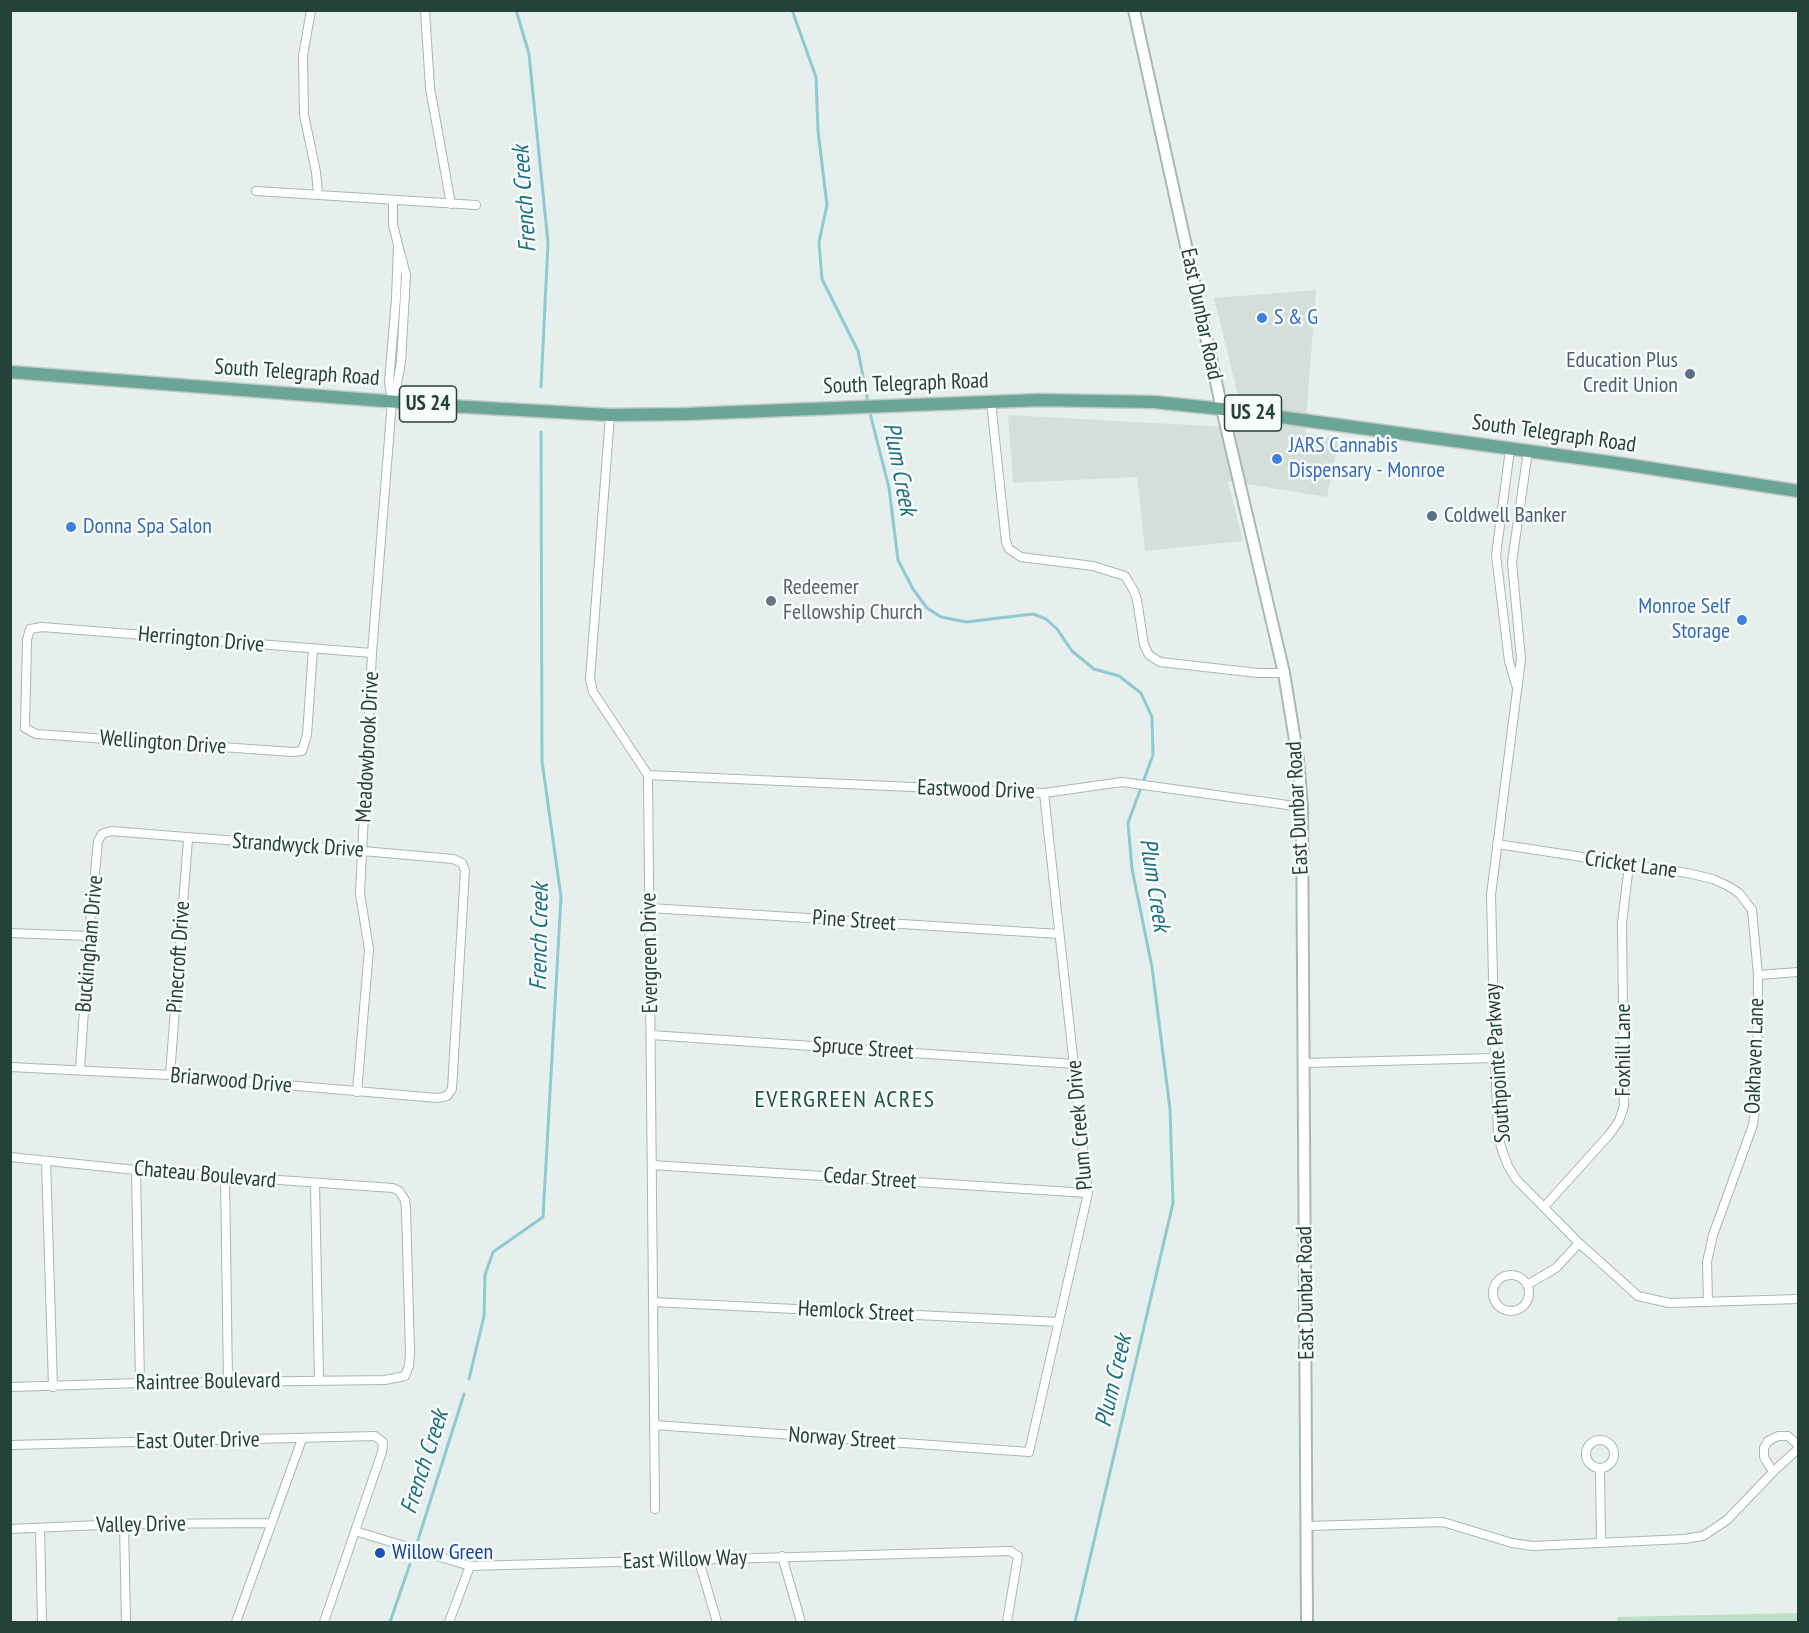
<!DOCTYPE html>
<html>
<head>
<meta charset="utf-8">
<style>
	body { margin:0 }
	#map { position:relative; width:1809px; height:1633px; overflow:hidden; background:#e6efeb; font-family:"PT Sans Narrow",sans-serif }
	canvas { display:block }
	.frame { position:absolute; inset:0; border:12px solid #24423a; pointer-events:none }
</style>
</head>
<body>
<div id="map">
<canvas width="1809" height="1633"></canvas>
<div class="frame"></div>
</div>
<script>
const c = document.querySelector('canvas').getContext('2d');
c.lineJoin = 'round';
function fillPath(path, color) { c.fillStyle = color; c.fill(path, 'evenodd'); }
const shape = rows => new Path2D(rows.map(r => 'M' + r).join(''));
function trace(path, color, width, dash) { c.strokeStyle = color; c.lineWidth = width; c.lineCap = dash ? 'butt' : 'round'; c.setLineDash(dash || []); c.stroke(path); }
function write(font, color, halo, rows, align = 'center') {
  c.font = font + ' "PT Sans Narrow",sans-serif'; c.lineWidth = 5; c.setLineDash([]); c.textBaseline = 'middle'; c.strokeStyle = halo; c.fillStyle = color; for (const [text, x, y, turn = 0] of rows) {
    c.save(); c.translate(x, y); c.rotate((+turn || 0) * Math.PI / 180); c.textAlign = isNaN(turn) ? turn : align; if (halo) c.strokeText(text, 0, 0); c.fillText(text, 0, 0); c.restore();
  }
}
fillPath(shape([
	[1316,290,1305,433,1339,439,1327,497,1228,481,1243,541,1145,551,1137,477,1013,483,1008,415,1246,428,1214,298]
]), '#d4dfda');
fillPath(shape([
	[1798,1613,1798,1622,1617,1622,1617,1617]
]), '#bfe0c8');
trace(shape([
	[516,10,529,54,548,243,541,387],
	[792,10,816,77,818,131,827,205,819,242,822,279,858,351,868,402],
	[869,409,889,488,898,560,913,589,927,608,941,617,966,622,1033,614,1046,619,1057,629,1072,651,1094,669,1119,676,1141,693,1152,717,1153,755,1128,823,1132,869,1152,967,1170,1109,1173,1203,1075,1622],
	[469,1379,484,1316,485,1275,493,1252,543,1217,561,897,542,761,541,432],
	[418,1540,464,1394],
	[390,1622,410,1564]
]), '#8ec9d4', 3);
const street = shape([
	[311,10,303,56,304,115,316,172,318,194],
	[425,10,430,88,451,204],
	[256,191,476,205],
	[392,399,396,389,401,362,406,275,393,225,393,200],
	[991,402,1006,542,1009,549,1021,557,1093,566,1125,576,1134,591,1137,600,1144,645,1149,655,1160,662,1258,673,1284,673],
	[610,415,590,679,593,692,648,775,655,1509],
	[1510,449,1496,555,1509,661,1516,685],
	[1528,451,1512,562,1521,659,1491,895,1495,1058,1498,1135,1502,1150,1508,1166,1516,1179,1579,1243,1638,1296,1669,1303,1798,1299],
	[313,649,307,735,302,751,293,752,36,734,25,728,27,640,30,629,42,627,372,653],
	[648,775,1044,793,1122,782,1302,807],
	[1497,844,1687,873,1713,879,1728,886,1739,893,1752,910,1758,975,1757,1094,1753,1125,1713,1235,1707,1262,1708,1302],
	[650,908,1059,934],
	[10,933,89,936],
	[1758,975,1798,972],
	[651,1035,1075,1064],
	[1304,1063,1495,1058],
	[10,1067,170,1075,437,1098,447,1096,452,1089,465,870,462,863,453,859,363,851,111,831,102,834,98,841,89,936,80,1069],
	[170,1075,188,839],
	[357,1092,369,949,360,894,372,653,392,401,389,382,396,299,398,247],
	[10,1157,136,1170,393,1188,399,1191,405,1200,406,1209,410,1352,409,1366,405,1376,385,1380,140,1383,10,1387],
	[46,1161,53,1387],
	[652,1165,1088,1193],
	[136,1170,140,1383],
	[225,1175,228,1382],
	[315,1184,319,1380],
	[1544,1207,1609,1135,1619,1121,1624,1106,1622,923,1629,865],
	'1493 1293a18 18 0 1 1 36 0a18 18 0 1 1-36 0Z',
	[1527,1285,1556,1268,1579,1243],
	[653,1302,1059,1322],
	[655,1425,1029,1452,1088,1193,1044,793],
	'1586 1454a14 14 0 1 1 28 0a14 14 0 1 1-28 0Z',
	[10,1445,375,1436,383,1442,382,1452,324,1622],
	[1600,1469,1601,1542],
	[1773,1472,1764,1457,1764,1448,1768,1441,1778,1436,1788,1436,1798,1445],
	[124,1524,126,1622],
	[1308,1526,1443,1522,1512,1543,1533,1546,1684,1539,1703,1536,1727,1520,1776,1469,1798,1449],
	[40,1528,42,1622],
	[10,1529,124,1524,272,1523],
	[355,1531,470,1566,1010,1551,1018,1556,1007,1622],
	[782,1556,801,1622],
	[699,1561,717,1622],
	[236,1622,302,1439],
	[449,1622,470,1566]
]);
const secondary = shape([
	[1134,10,1222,409,1284,673,1298,759,1302,807,1307,1622]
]);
const primary = shape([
	[10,372,450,406,610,415,686,414,1039,400,1154,402,1222,409,1616,463,1798,491]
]);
trace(street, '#a8b8b2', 10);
trace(secondary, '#a4bbb3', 14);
trace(primary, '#c2cac8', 15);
trace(street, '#fff', 8);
trace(secondary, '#fff', 10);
trace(primary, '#6aa596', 12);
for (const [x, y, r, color] of [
	[1262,318,6,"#3f7fe0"],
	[1690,374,6,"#5c6f8a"],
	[1277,459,6,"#3f7fe0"],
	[1432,516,6,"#5c6f8a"],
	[71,527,6,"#3f7fe0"],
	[771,601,6,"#6b7280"],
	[1742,620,6,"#3f7fe0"],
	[380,1553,6,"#1a4fb4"]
]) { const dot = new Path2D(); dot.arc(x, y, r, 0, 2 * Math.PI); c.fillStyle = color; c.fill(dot); trace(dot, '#f7fbf9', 2); }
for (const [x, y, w] of [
	[428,404,57],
	[1253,413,57]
]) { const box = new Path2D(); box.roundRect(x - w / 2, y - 18, w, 36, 4.5); c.fillStyle = '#f7fbf9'; c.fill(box); trace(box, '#24423a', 1.5); }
write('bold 21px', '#24423a', null, [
	["US 24",428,404],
	["US 24",1253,413]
]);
write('22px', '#24423a', '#f7fbf9', [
	["East Dunbar Road",1201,314,78],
	["South Telegraph Road",297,373,4],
	["South Telegraph Road",906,384,-2],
	["South Telegraph Road",1554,434,8],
	["Herrington Drive",201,640,5],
	["Wellington Drive",163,743,4],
	["Meadowbrook Drive",368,747,-87],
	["Eastwood Drive",976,790,2],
	["East Dunbar Road",1298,808,-93],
	["Strandwyck Drive",298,846,4],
	["Cricket Lane",1631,865,8],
	["Pine Street",854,921,4],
	["Buckingham Drive",90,944,-85],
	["Evergreen Drive",650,953,-91],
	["Pinecroft Drive",179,957,-86],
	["Spruce Street",863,1049,4],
	["Foxhill Lane",1624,1050,-90],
	["Oakhaven Lane",1755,1056,-88],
	["Southpointe Parkway",1498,1063,-94],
	["Briarwood Drive",231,1081,5],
	["Plum Creek Drive",1080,1125,-95],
	["Chateau Boulevard",205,1175,5],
	["Cedar Street",870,1179,4],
	["East Dunbar Road",1306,1293,-91],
	["Hemlock Street",856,1312,3],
	["Raintree Boulevard",208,1382,-1],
	["Norway Street",842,1439,4],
	["East Outer Drive",198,1441,-1],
	["Valley Drive",141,1525,-1],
	["East Willow Way",685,1560,-2]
]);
write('22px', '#366cbe', '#f7fbf9', [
	["S & G",1274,318],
	["JARS Cannabis",1289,446],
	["Dispensary - Monroe",1289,471],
	["Donna Spa Salon",83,527],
	["Monroe Self",1730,607,"right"],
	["Storage",1730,632,"right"]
], 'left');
write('22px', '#4e5e75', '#f7fbf9', [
	["Education Plus",1678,361],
	["Credit Union",1678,386],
	["Coldwell Banker",1444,516,"left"]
], 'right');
write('22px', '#5b616d', '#f7fbf9', [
	["Redeemer",783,588],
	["Fellowship Church",783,613]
], 'left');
write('22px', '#164399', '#f7fbf9', [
	["Willow Green",392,1553]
], 'left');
write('italic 24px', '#1c6f80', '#f7fbf9', [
	["French Creek",525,199,-94],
	["Plum Creek",899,469,79],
	["Plum Creek",1154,885,81],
	["French Creek",540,937,-89],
	["Plum Creek",1114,1381,-77],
	["French Creek",425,1462,-72]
]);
c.letterSpacing = '1.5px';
write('24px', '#1f5548', '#f7fbf9', [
	["EVERGREEN ACRES",845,1100]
]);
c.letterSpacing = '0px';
</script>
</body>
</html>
